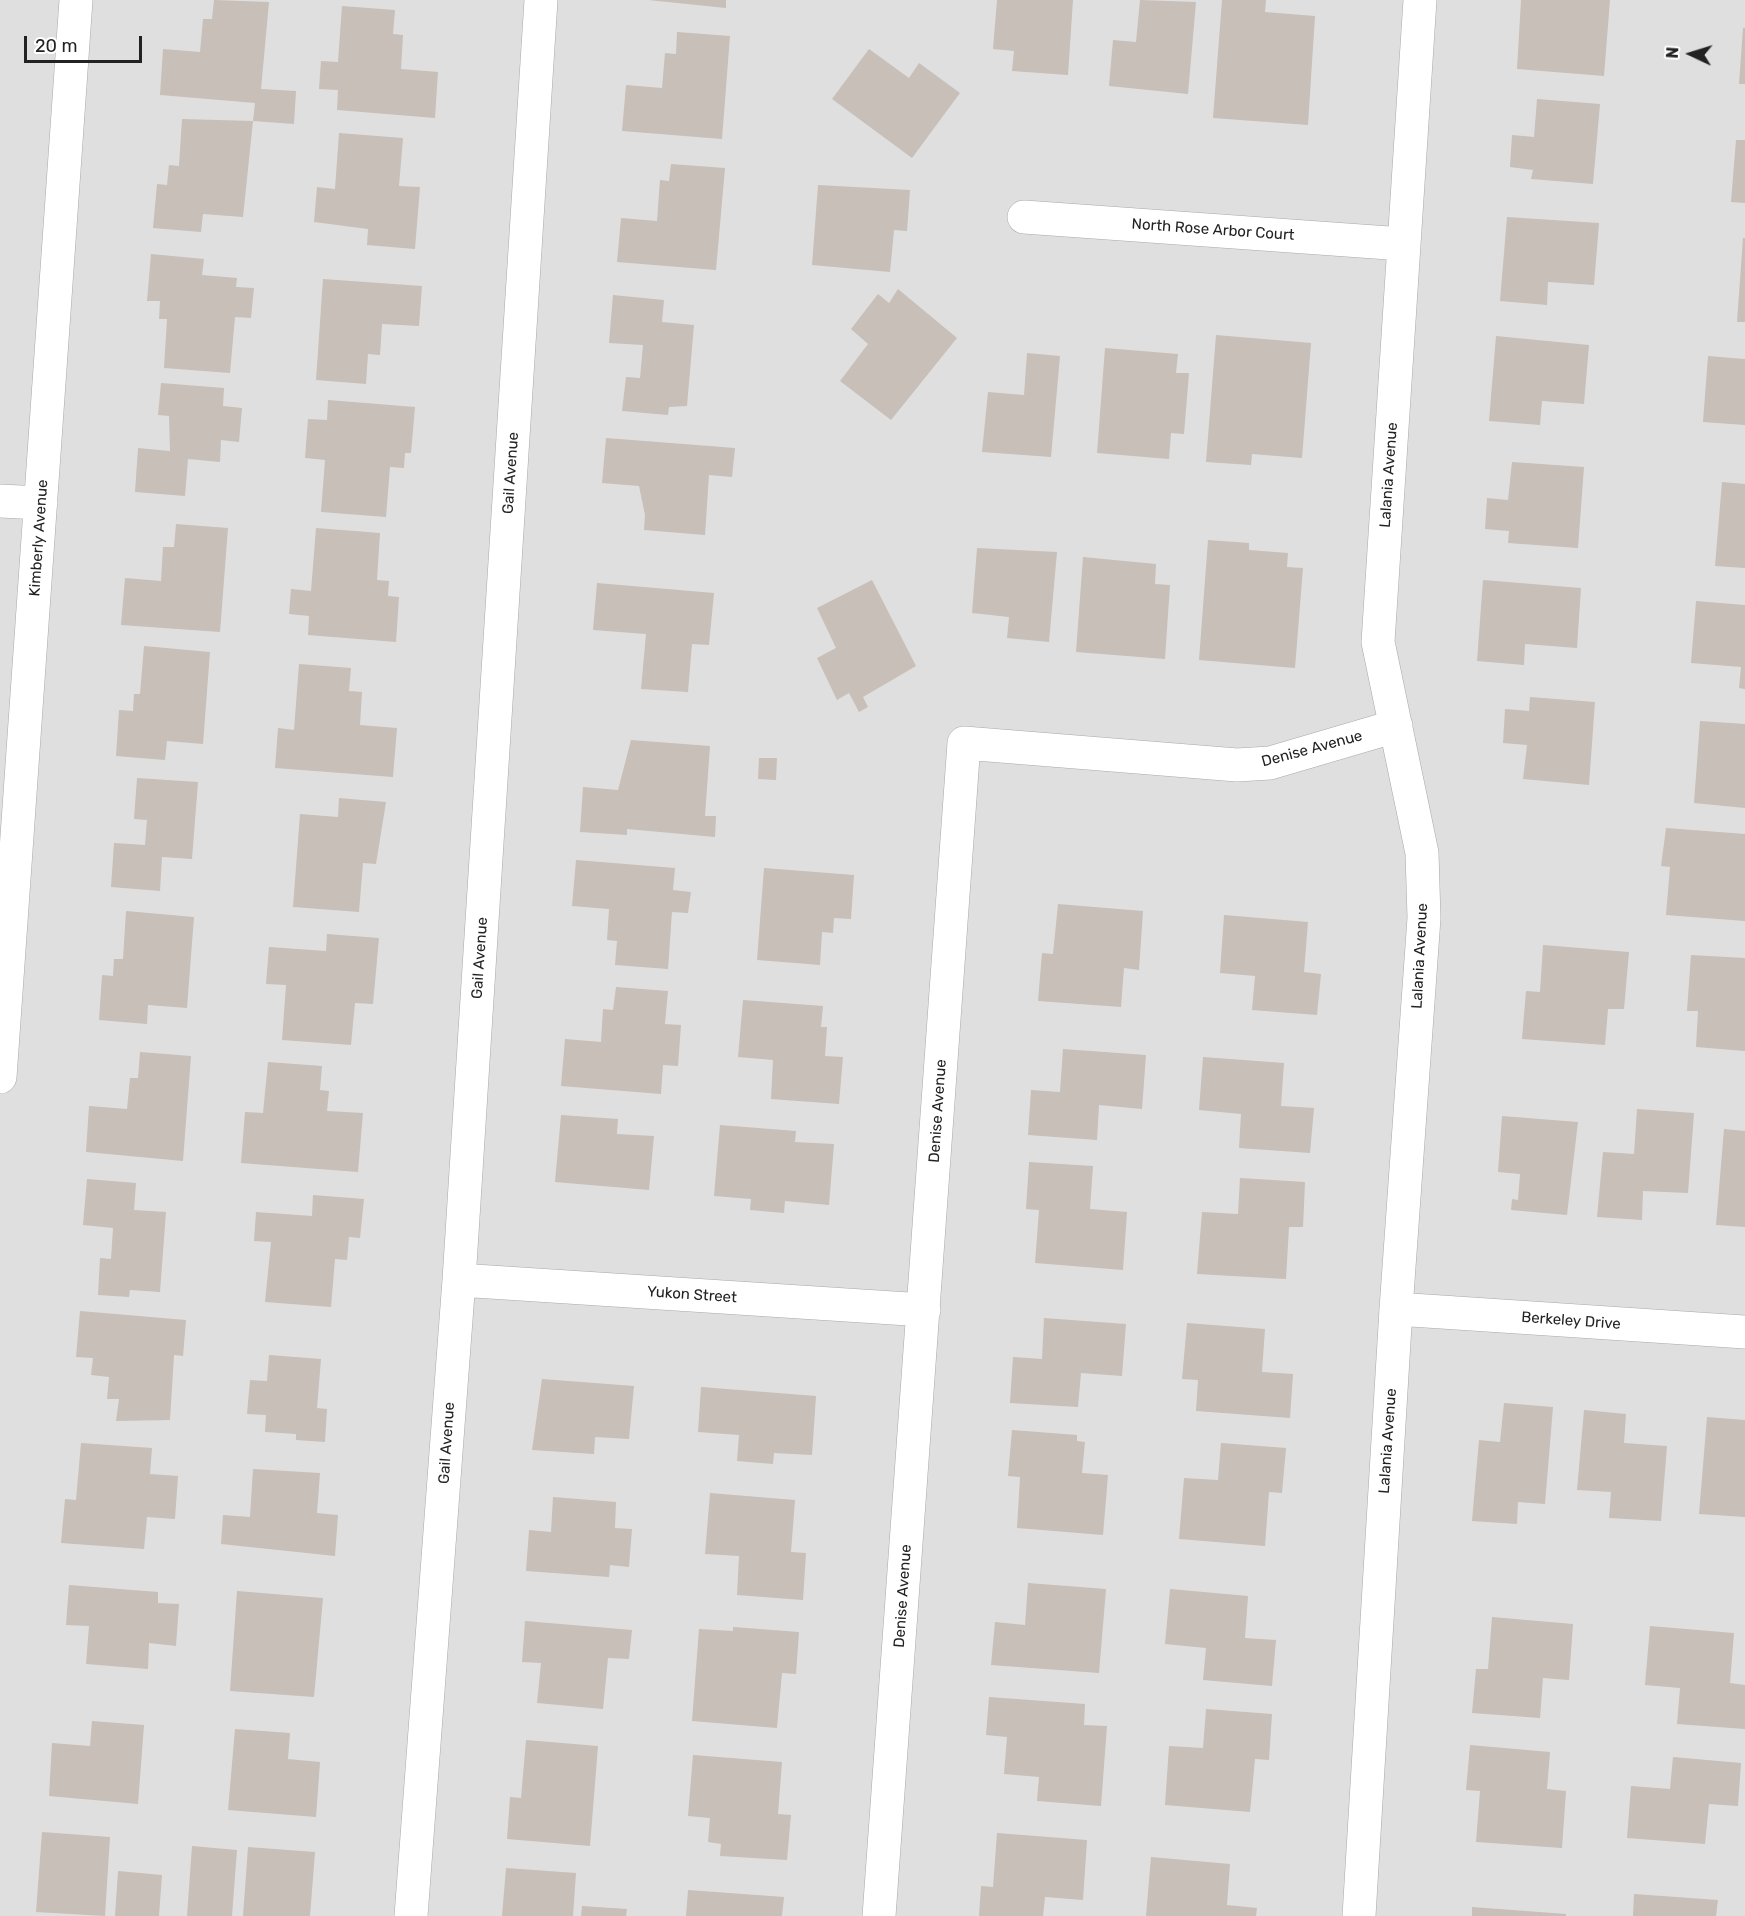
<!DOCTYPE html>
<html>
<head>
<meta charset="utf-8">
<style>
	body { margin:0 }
	#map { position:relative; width:1745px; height:1916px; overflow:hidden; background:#f2efe9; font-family:Rubik,sans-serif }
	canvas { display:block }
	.north { position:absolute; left:1661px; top:24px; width:60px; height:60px; -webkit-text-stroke:4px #fff; paint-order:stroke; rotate:274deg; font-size:16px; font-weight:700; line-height:24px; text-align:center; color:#222 }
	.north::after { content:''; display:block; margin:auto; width:21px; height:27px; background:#222; clip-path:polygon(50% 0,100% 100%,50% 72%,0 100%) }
	.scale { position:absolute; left:24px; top:36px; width:118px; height:27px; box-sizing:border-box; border:3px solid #222; border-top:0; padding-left:8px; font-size:18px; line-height:21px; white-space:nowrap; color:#222; -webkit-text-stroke:4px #fff; paint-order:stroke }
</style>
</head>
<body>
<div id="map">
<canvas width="1745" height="1916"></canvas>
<div class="north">N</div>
<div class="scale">20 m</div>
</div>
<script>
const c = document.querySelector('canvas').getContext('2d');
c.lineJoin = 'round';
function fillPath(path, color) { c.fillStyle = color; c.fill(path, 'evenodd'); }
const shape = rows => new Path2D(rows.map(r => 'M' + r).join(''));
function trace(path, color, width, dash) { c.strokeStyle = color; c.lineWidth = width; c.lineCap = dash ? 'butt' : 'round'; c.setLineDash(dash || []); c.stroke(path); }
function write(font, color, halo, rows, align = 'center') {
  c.font = font + ' Rubik,sans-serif'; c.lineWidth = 5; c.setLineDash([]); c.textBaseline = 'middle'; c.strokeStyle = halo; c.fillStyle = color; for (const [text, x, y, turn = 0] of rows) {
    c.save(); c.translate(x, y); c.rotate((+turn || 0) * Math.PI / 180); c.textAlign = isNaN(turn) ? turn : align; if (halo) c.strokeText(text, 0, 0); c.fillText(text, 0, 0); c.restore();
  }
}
fillPath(shape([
	[0,0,1745,0,1745,1916,0,1916]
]), '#e0dfdf');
fillPath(shape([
	[214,0,269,2,261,89,296,91,294,124,253,121,255,103,160,95,163,49,200,52,203,19,212,19],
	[648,0,726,0,726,8],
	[997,0,1073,0,1068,75,1012,71,1014,51,993,49],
	[1140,0,1196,2,1188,94,1109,86,1113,40,1136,42],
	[1222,0,1266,0,1265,12,1315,16,1308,125,1213,118],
	[1521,0,1610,0,1604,76,1517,69],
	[342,6,395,10,393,34,403,35,401,69,438,72,435,118,337,110,338,90,319,89,321,61,338,62],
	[1743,28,1745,28,1745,84,1739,84],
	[677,32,730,36,722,139,622,131,626,85,662,88,665,53,676,54],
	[869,49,909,78,919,63,960,93,912,158,832,99],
	[1537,99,1600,104,1593,184,1531,179,1533,170,1510,167,1512,135,1534,137],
	[182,119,253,121,243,217,203,214,201,232,153,228,157,184,167,185,169,165,179,166],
	[339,133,403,138,399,186,420,187,415,249,367,245,368,229,314,222,317,187,335,189],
	[1736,140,1745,140,1745,203,1731,202],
	[671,164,725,168,716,270,617,262,621,218,657,221,660,180,669,181],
	[818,185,910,190,907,231,894,230,890,272,812,265],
	[1507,217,1599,223,1594,285,1548,282,1547,305,1500,301],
	[1743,238,1745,238,1745,322,1737,322],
	[151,254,204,259,202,275,237,278,236,287,254,288,251,318,235,317,230,373,164,368,167,319,159,319,160,301,147,301],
	[323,279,422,286,419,326,382,324,380,355,368,354,366,384,316,380],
	[898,289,957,338,891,420,840,381,868,344,851,329,878,294,889,303],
	[613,295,664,300,662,322,694,325,687,406,669,407,668,415,622,411,626,377,640,378,643,345,609,343],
	[1216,335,1311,343,1302,458,1252,454,1251,465,1206,462],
	[1496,336,1589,345,1584,404,1542,401,1540,425,1489,421],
	[1105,348,1178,354,1176,373,1189,373,1184,434,1171,433,1169,459,1097,453],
	[1027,353,1060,356,1051,457,982,452,988,392,1024,395],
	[1708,356,1745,359,1745,425,1703,422],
	[161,383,224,388,223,406,242,408,239,442,221,440,220,462,188,459,185,496,135,492,138,448,170,451,169,416,158,415],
	[328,400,415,407,411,453,405,453,404,468,390,467,386,517,321,512,325,460,305,458,308,419,327,420],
	[606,438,735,448,732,477,709,475,705,535,644,530,645,515,639,486,602,483],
	[1512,462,1584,467,1578,548,1508,543,1509,531,1485,529,1487,498,1508,500],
	[1722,482,1745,484,1745,568,1715,566],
	[176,524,228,528,220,632,121,625,125,578,161,581,163,547,174,547],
	[316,528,380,533,377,580,389,581,388,596,399,597,396,642,308,635,309,616,289,614,291,589,311,591],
	[1208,540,1249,543,1249,550,1288,553,1287,567,1303,568,1295,668,1199,660],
	[977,548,1057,552,1049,642,1007,638,1009,617,972,613],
	[1083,557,1156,564,1155,584,1170,585,1165,659,1076,652],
	[872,580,916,666,863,697,868,707,859,712,849,693,837,700,817,658,836,648,817,608],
	[1483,580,1581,588,1577,648,1525,644,1524,665,1477,661],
	[597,583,714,593,709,645,692,644,688,692,641,689,646,634,593,630],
	[1696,601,1745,605,1745,689,1739,688,1741,667,1691,663],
	[144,646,210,652,203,744,167,741,165,760,116,756,119,710,133,711,134,694,140,694],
	[299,664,351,668,349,691,362,692,360,725,397,728,393,777,275,768,278,728,294,730],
	[1530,697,1595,702,1589,785,1523,779,1527,745,1503,743,1505,709,1529,711],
	[1700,721,1745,724,1745,808,1694,803],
	[631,740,710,746,705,816,716,816,715,837,627,829,627,835,580,832,583,787,618,790],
	[759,758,777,758,776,780,758,779],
	[137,778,198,782,192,859,162,857,160,891,111,887,114,843,145,845,147,820,134,819],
	[339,798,386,802,376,864,363,863,359,912,293,907,300,814,338,817],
	[1666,828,1745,834,1745,921,1666,915,1670,867,1661,866],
	[576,860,675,868,673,890,691,892,688,913,672,912,668,969,615,965,617,941,607,940,609,909,572,906],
	[764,868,854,875,851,919,834,918,833,933,822,932,820,965,757,960],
	[1058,904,1143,911,1139,970,1124,968,1121,1007,1038,1001,1042,953,1053,954],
	[126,911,194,917,187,1008,148,1005,147,1024,99,1020,102,975,113,976,114,959,123,959],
	[1224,915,1308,922,1304,972,1321,974,1317,1015,1252,1010,1255,976,1220,973],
	[327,934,379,938,373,1004,355,1003,351,1045,282,1040,286,985,266,984,269,947,326,951],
	[1543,945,1629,952,1624,1009,1608,1009,1605,1045,1522,1039,1526,991,1540,992],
	[1691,955,1745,958,1745,1051,1696,1047,1698,1011,1687,1011],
	[616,987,668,991,665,1024,681,1025,678,1066,663,1065,661,1094,561,1086,565,1039,601,1042,603,1009,613,1010],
	[743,1000,823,1006,821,1027,827,1027,825,1056,843,1057,839,1104,771,1099,773,1060,738,1057],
	[1063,1049,1146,1055,1142,1109,1099,1105,1097,1140,1028,1135,1031,1090,1060,1092],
	[140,1052,191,1056,183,1161,86,1152,89,1106,127,1109,130,1078,138,1078],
	[1203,1057,1284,1063,1281,1106,1314,1108,1310,1153,1239,1148,1241,1114,1199,1110],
	[268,1062,322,1066,320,1090,329,1091,327,1111,363,1113,358,1172,241,1163,245,1112,263,1113],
	[1637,1109,1694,1113,1688,1193,1643,1191,1642,1220,1597,1217,1603,1152,1634,1154],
	[561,1115,618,1119,617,1134,654,1136,649,1190,555,1182],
	[1502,1116,1578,1122,1567,1215,1511,1210,1512,1199,1518,1200,1520,1174,1498,1172],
	[720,1125,796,1131,795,1142,834,1144,829,1205,785,1201,784,1213,750,1210,751,1199,714,1196],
	[1724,1129,1745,1131,1745,1227,1716,1225],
	[1029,1162,1093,1166,1090,1209,1127,1212,1123,1270,1035,1263,1039,1210,1026,1209],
	[1240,1178,1305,1182,1303,1227,1289,1227,1286,1279,1197,1274,1202,1212,1238,1214],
	[87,1179,136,1183,134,1210,166,1212,160,1292,130,1290,129,1297,98,1295,100,1258,111,1259,113,1228,83,1225],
	[313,1195,364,1199,360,1238,349,1237,347,1260,335,1259,331,1307,265,1302,271,1242,254,1241,256,1212,312,1216],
	[80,1311,186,1320,183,1356,174,1355,170,1420,116,1421,119,1399,107,1399,109,1377,91,1375,93,1358,76,1357],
	[1044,1318,1126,1324,1122,1376,1081,1373,1078,1407,1010,1403,1013,1357,1042,1359],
	[1187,1323,1265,1329,1262,1372,1293,1374,1290,1418,1196,1411,1198,1380,1182,1379],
	[269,1355,321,1359,317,1408,327,1409,325,1442,296,1440,296,1434,265,1432,266,1415,247,1414,250,1380,267,1381],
	[542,1379,634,1386,629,1439,595,1437,594,1454,532,1450],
	[701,1387,816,1396,812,1455,774,1453,773,1464,737,1461,739,1435,698,1432],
	[1504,1403,1553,1407,1545,1504,1518,1502,1517,1524,1472,1521,1479,1440,1500,1442],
	[1584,1410,1626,1414,1624,1443,1667,1446,1661,1521,1609,1518,1611,1492,1577,1490],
	[1707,1417,1745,1420,1745,1517,1699,1514],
	[1012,1430,1077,1435,1077,1441,1085,1442,1082,1473,1108,1475,1103,1535,1017,1528,1020,1477,1008,1476],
	[81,1443,152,1448,150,1474,178,1476,175,1519,147,1517,144,1549,61,1543,65,1499,76,1500],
	[1221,1443,1286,1448,1282,1493,1269,1492,1265,1546,1179,1539,1184,1478,1218,1480],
	[253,1469,320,1473,317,1513,338,1515,335,1556,221,1544,223,1515,250,1517],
	[710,1493,795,1500,791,1552,806,1553,803,1600,737,1595,739,1556,705,1554],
	[553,1497,616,1502,615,1528,632,1529,629,1567,610,1565,609,1577,526,1571,529,1530,551,1532],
	[1028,1583,1106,1589,1099,1673,991,1665,995,1622,1025,1625],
	[69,1585,158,1592,158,1603,179,1604,176,1646,149,1643,148,1669,86,1664,89,1626,66,1625],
	[1170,1589,1248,1596,1245,1638,1276,1640,1272,1686,1203,1680,1206,1648,1165,1644],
	[237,1591,323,1598,314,1697,230,1691],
	[1492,1617,1573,1624,1569,1680,1543,1678,1540,1718,1472,1713,1476,1669,1488,1669],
	[525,1621,632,1630,629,1659,608,1658,603,1709,537,1703,541,1663,522,1662],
	[1650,1626,1734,1633,1730,1683,1745,1685,1745,1729,1677,1724,1680,1688,1645,1685],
	[733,1627,799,1632,796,1674,782,1673,777,1728,692,1721,699,1629,733,1631],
	[989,1697,1085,1704,1084,1725,1107,1726,1101,1806,1037,1801,1039,1777,1004,1774,1007,1737,986,1735],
	[1206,1709,1272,1714,1269,1760,1255,1759,1250,1812,1165,1805,1169,1746,1203,1748],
	[92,1721,144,1725,138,1804,49,1796,52,1743,90,1746],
	[235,1729,290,1733,288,1759,320,1762,316,1817,228,1810],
	[526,1740,598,1746,590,1846,507,1839,510,1797,521,1798],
	[1470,1745,1550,1752,1547,1789,1566,1791,1562,1848,1476,1842,1480,1791,1466,1790],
	[693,1755,782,1762,778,1814,791,1815,787,1860,720,1856,721,1844,708,1842,710,1818,688,1816],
	[1673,1757,1741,1763,1738,1806,1709,1804,1705,1844,1627,1838,1631,1786,1670,1789],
	[42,1832,110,1837,105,1916,36,1912],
	[997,1833,1087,1840,1083,1900,1045,1897,1043,1916,979,1916,981,1886,993,1887],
	[192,1846,237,1850,232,1916,187,1916],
	[248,1847,315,1852,310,1916,243,1916],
	[1151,1857,1230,1864,1227,1905,1257,1908,1256,1916,1146,1916],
	[506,1868,576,1873,573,1916,502,1916],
	[118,1871,162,1875,159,1916,115,1916],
	[688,1890,784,1897,782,1916,686,1916],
	[1634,1894,1718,1900,1716,1916,1633,1916],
	[582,1906,627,1909,626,1916,581,1916],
	[1472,1907,1566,1914,1566,1916,1472,1916]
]), '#c7bfb8');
const minor = shape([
	[1024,217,1403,244],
	[0,501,41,503],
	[0,1077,76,0],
	[459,1280,924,1310],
	[1396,1309,1745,1332],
	[411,1916,459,1280,541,0],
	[879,1916,964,743,1237,765,1270,763,1396,726],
	[1359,1916,1396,1309,1424,918,1422,853,1378,642,1420,0]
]);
trace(minor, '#a9a9a9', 34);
trace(minor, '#fff', 33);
write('15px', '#222', '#fff', [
	["North Rose Arbor Court",1213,230,4],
	["Gail Avenue",511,473,-86],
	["Lalania Avenue",1389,475,-86],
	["Kimberly Avenue",39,538,-86],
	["Denise Avenue",1312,749,-15],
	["Lalania Avenue",1420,956,-87],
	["Gail Avenue",480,958,-86],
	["Denise Avenue",938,1111,-86],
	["Yukon Street",692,1295,4],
	["Berkeley Drive",1571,1321,4],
	["Lalania Avenue",1388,1441,-86],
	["Gail Avenue",447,1443,-86],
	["Denise Avenue",903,1596,-86]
]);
</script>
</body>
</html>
